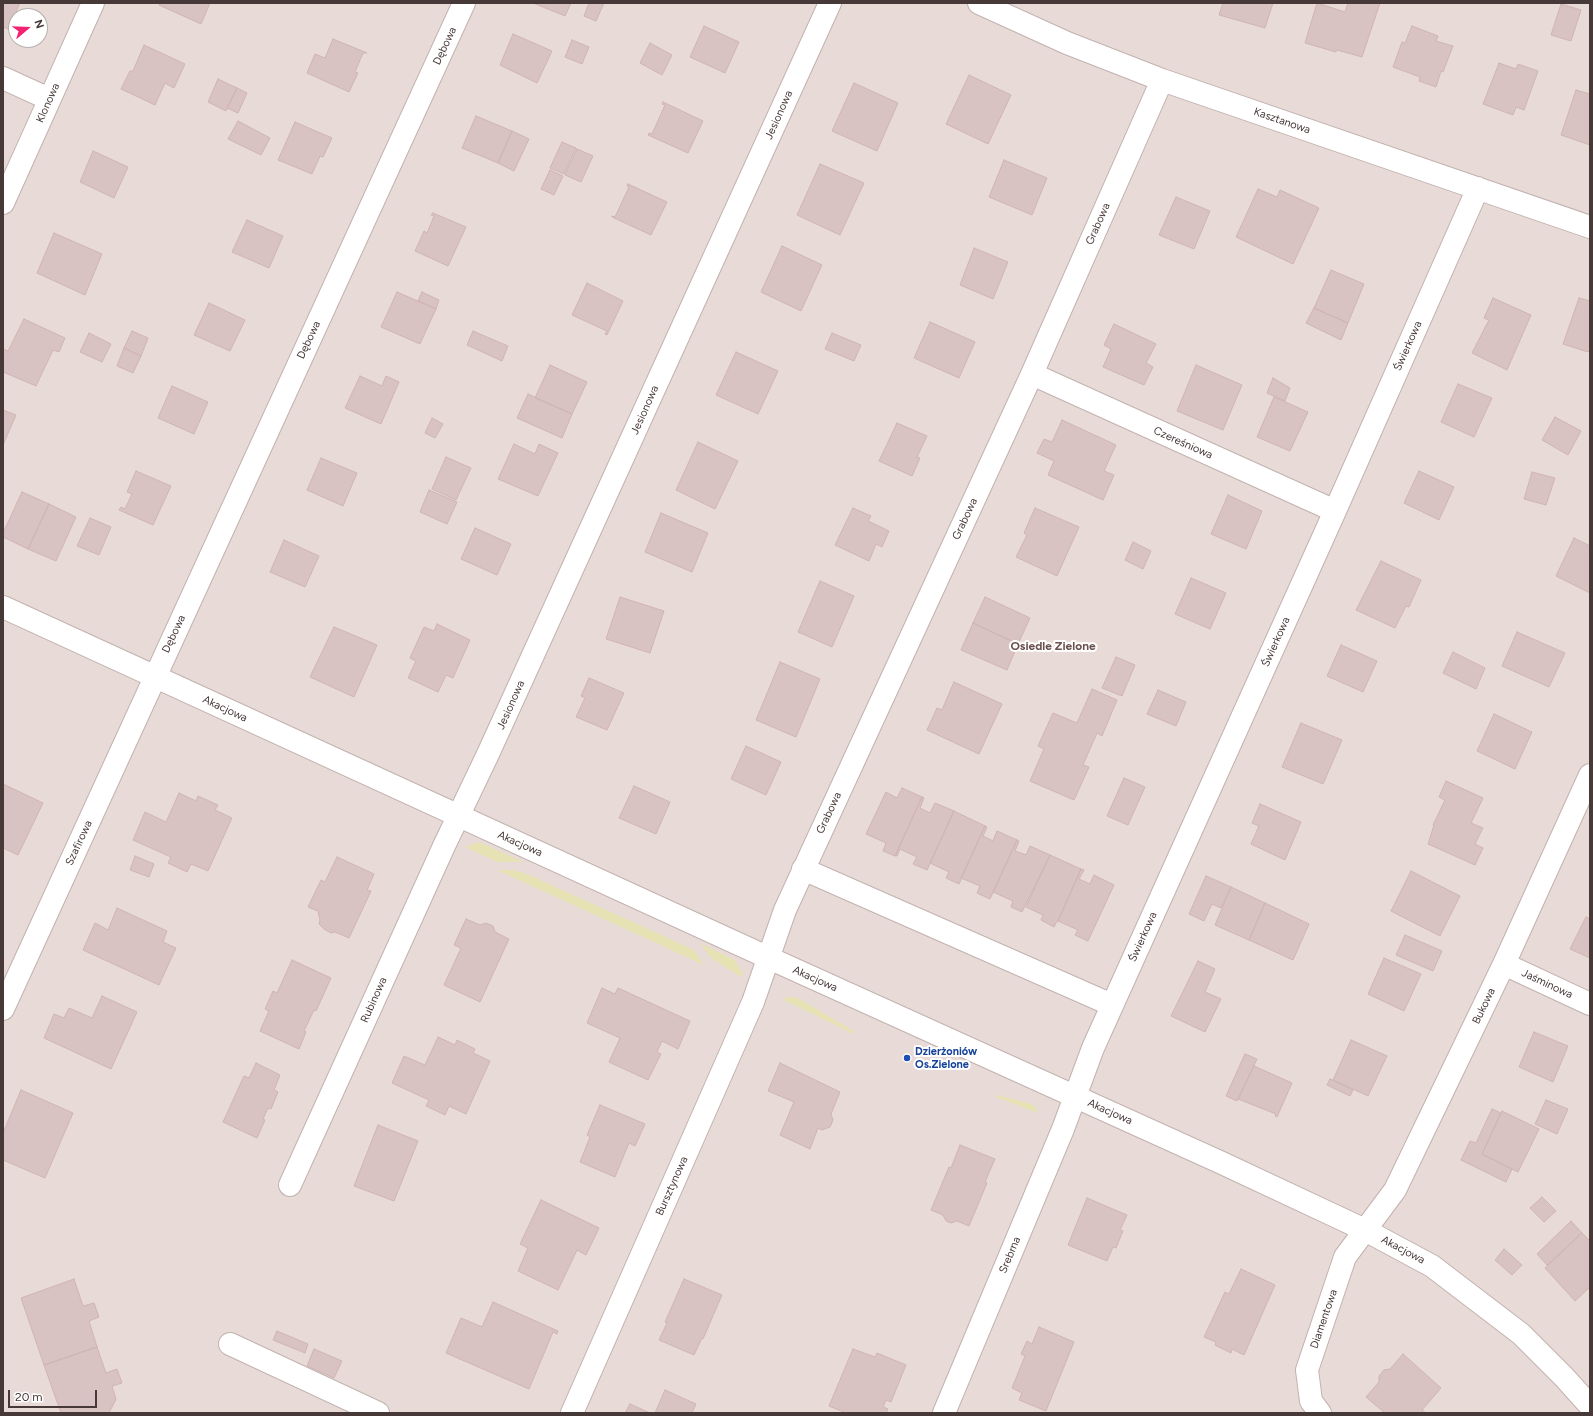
<!DOCTYPE html>
<html>
<head>
<meta charset="utf-8">
<style>
	body { margin:0 }
	#map { position:relative; width:1593px; height:1416px; overflow:hidden; background:#f4ebe9; font-family:Figtree,sans-serif }
	canvas { display:block }
	.frame { position:absolute; inset:0; border:4px solid #473938; pointer-events:none }
	.north { position:absolute; left:8px; top:8px; width:40px; height:40px; box-sizing:border-box; background:#fff; border:1px solid #b5b0af; border-radius:50%; rotate:71deg; font-size:11px; font-weight:700; line-height:16px; text-align:center; color:#473938 }
	.north::after { content:''; display:block; margin:auto; width:14px; height:18px; background:#f22271; clip-path:polygon(50% 0,100% 100%,50% 72%,0 100%) }
	.scale { position:absolute; left:8px; top:1390px; width:89px; height:18px; box-sizing:border-box; border:2px solid #473938; border-top:0; padding-left:5px; font-size:12px; line-height:14px; white-space:nowrap; color:#473938; -webkit-text-stroke:3px #fff; paint-order:stroke }
</style>
</head>
<body>
<div id="map">
<canvas width="1593" height="1416"></canvas>
<div class="frame"></div>
<div class="north">N</div>
<div class="scale">20 m</div>
</div>
<script>
const c = document.querySelector('canvas').getContext('2d');
c.lineJoin = 'round';
function fillPath(path, color) { c.fillStyle = color; c.fill(path, 'evenodd'); }
const shape = rows => new Path2D(rows.map(r => 'M' + r).join(''));
function trace(path, color, width, dash) { c.strokeStyle = color; c.lineWidth = width; c.lineCap = dash ? 'butt' : 'round'; c.setLineDash(dash || []); c.stroke(path); }
function write(font, color, halo, rows, align = 'center') {
  c.font = font + ' Figtree,sans-serif'; c.lineWidth = 4; c.setLineDash([]); c.textBaseline = 'middle'; c.strokeStyle = halo; c.fillStyle = color; for (const [text, x, y, turn = 0] of rows) {
    c.save(); c.translate(x, y); c.rotate((+turn || 0) * Math.PI / 180); c.textAlign = isNaN(turn) ? turn : align; if (halo) c.strokeText(text, 0, 0); c.fillText(text, 0, 0); c.restore();
  }
}
fillPath(shape([
	[3,3,1590,3,1590,1413,3,1413],
	[16,16,40,16,40,40,16,40]
]), '#e8dad7');
fillPath(shape([
	[479,842,523,862,497,862,465,847],
	[497,870,514,870,527,874,694,950,704,965],
	[700,943,735,960,743,974,741,977,711,958],
	[789,997,798,998,855,1032,854,1034,782,999],
	[997,1095,1031,1104,1035,1106,1038,1113,996,1097]
]), '#e6e2b4');
const building = shape([
	[3,3,20,3,16,11,19,12,18,16,16,16,11,30,3,27,3,3],
	[160,3,210,3,201,24,159,5,160,3],
	[533,3,571,3,565,16,533,3],
	[589,3,604,3,596,21,584,16,589,3],
	[1223,3,1273,3,1265,28,1219,15,1223,3],
	[1317,3,1345,12,1348,3,1380,3,1362,57,1337,50,1336,52,1305,43,1317,3],
	[1561,4,1581,10,1571,41,1551,35,1561,4],
	[704,26,739,42,725,73,690,57,704,26],
	[1412,26,1438,36,1436,41,1453,46,1443,72,1441,71,1436,87,1419,81,1420,77,1393,67,1402,42,1405,43,1412,26],
	[513,34,552,51,537,83,500,65,513,34],
	[333,39,367,53,363,53,355,72,358,73,349,92,307,73,315,54,325,58,333,39],
	[572,40,589,47,582,64,565,57,572,40],
	[650,43,672,55,662,75,640,63,650,43],
	[144,45,185,64,174,88,165,83,155,105,121,89,130,71,133,71,144,45],
	[1499,63,1516,69,1518,64,1538,71,1524,110,1516,107,1513,115,1483,104,1499,63],
	[969,75,1011,95,988,144,946,124,969,75],
	[218,79,237,88,226,111,208,102,218,79],
	[854,83,898,103,877,151,832,131,854,83],
	[237,88,247,93,238,113,227,108,237,88],
	[1576,90,1590,94,1590,145,1561,135,1576,90],
	[663,102,703,121,688,153,648,135,649,133,652,134,665,105,662,104,663,102],
	[476,116,512,131,498,163,462,148,476,116],
	[238,121,270,138,261,155,228,139,238,121],
	[295,122,332,138,323,157,320,156,312,174,278,160,295,122],
	[512,131,529,139,514,171,498,163,512,131],
	[562,142,576,148,564,174,550,168,562,142],
	[577,149,593,156,581,182,565,175,577,149],
	[93,151,128,167,114,198,80,182,93,151],
	[1004,160,1047,178,1032,215,989,197,1004,160],
	[820,164,864,183,840,235,797,215,820,164],
	[550,170,563,176,554,195,541,189,550,170],
	[628,184,667,202,651,235,612,217,612,216,615,217,629,187,627,186,628,184],
	[1258,189,1277,197,1280,190,1319,208,1293,264,1236,237,1258,189],
	[1176,197,1210,211,1194,249,1159,235,1176,197],
	[433,213,466,227,448,266,415,251,424,231,427,233,434,216,431,215,433,213],
	[247,220,283,236,269,268,232,252,247,220],
	[54,233,102,254,85,295,37,273,54,233],
	[782,246,822,265,801,311,761,292,782,246],
	[974,248,1008,262,993,299,960,285,974,248],
	[1331,270,1364,284,1348,323,1314,308,1331,270],
	[587,283,623,301,607,335,605,334,607,331,572,315,587,283],
	[397,292,436,309,420,344,381,327,397,292],
	[422,292,439,300,436,309,418,301,422,292],
	[1493,298,1531,315,1507,370,1472,353,1489,320,1484,318,1493,298],
	[1579,298,1590,301,1590,349,1588,352,1563,344,1579,298],
	[209,303,245,320,230,351,194,335,209,303],
	[1314,308,1348,323,1341,340,1306,323,1314,308],
	[24,319,65,338,59,352,53,350,36,386,3,372,3,349,8,351,24,319],
	[930,322,975,342,959,378,914,358,930,322],
	[1114,324,1156,344,1146,363,1153,367,1144,385,1103,367,1111,349,1104,345,1114,324],
	[132,331,148,338,141,356,124,348,132,331],
	[473,331,508,346,502,361,467,345,473,331],
	[89,333,111,344,102,362,80,352,89,333],
	[832,333,861,345,854,361,825,349,832,333],
	[124,348,141,356,133,373,117,366,124,348],
	[736,352,778,371,758,414,716,395,736,352],
	[550,365,587,382,572,414,535,398,550,365],
	[1196,365,1242,385,1223,430,1177,411,1196,365],
	[360,376,382,386,386,376,399,382,381,424,345,408,360,376],
	[1273,378,1290,388,1285,401,1267,393,1273,378],
	[1458,384,1492,398,1474,437,1441,422,1458,384],
	[172,386,208,402,194,434,158,418,172,386],
	[528,394,572,414,562,438,517,418,528,394],
	[1274,397,1308,412,1290,451,1257,437,1274,397],
	[3,410,16,415,3,445,3,410],
	[1555,417,1581,431,1568,455,1542,440,1555,417],
	[432,418,443,424,435,438,425,433,432,418],
	[1062,420,1116,445,1104,471,1114,475,1103,500,1048,475,1054,461,1037,453,1044,439,1052,442,1062,420],
	[897,423,927,436,917,457,920,458,912,476,879,461,897,423],
	[698,442,738,461,715,509,676,490,698,442],
	[514,444,535,454,539,444,558,453,538,496,498,479,514,444],
	[446,457,471,468,456,500,432,489,446,457],
	[321,458,357,473,343,506,307,490,321,458],
	[136,471,171,486,153,525,119,510,121,507,125,509,132,494,127,492,136,471],
	[1419,471,1454,487,1439,520,1404,503,1419,471],
	[1532,472,1555,478,1546,505,1524,499,1532,472],
	[429,490,457,502,447,524,420,512,429,490],
	[22,492,49,504,28,549,3,537,3,533,22,492],
	[1228,495,1262,511,1246,549,1211,534,1228,495],
	[49,504,76,517,56,561,28,549,49,504],
	[853,508,871,516,868,521,889,531,882,547,876,544,869,561,835,545,853,508],
	[1035,508,1079,527,1057,576,1016,557,1027,535,1024,533,1035,508],
	[661,513,708,533,692,572,645,552,661,513],
	[90,518,111,527,99,555,77,546,90,518],
	[475,528,511,544,497,575,461,559,475,528],
	[1574,538,1590,546,1590,593,1556,576,1574,538],
	[284,540,319,556,305,587,270,572,284,540],
	[1133,542,1151,551,1143,569,1125,560,1133,542],
	[1381,561,1421,580,1409,607,1406,606,1395,628,1356,610,1381,561],
	[1191,578,1226,593,1210,629,1175,614,1191,578],
	[820,581,854,596,832,647,798,632,820,581],
	[620,597,664,611,650,653,606,639,620,597],
	[985,597,1030,618,1018,644,973,623,985,597],
	[973,623,1018,644,1007,670,961,650,973,623],
	[437,624,470,640,453,678,446,675,438,692,408,678,416,661,410,658,424,627,434,631,437,624],
	[334,627,377,645,354,697,310,677,334,627],
	[1517,632,1565,653,1549,687,1502,666,1517,632],
	[1341,645,1377,661,1363,692,1327,676,1341,645],
	[1453,652,1485,668,1476,689,1443,673,1453,652],
	[1116,657,1135,665,1122,696,1102,688,1116,657],
	[780,662,820,679,796,737,756,720,780,662],
	[589,678,624,693,607,730,576,717,585,698,581,696,589,678],
	[954,682,1002,704,979,754,927,730,937,708,942,710,954,682],
	[1092,689,1117,700,1102,736,1097,733,1083,765,1089,767,1074,800,1030,781,1044,749,1038,746,1053,713,1077,723,1092,689],
	[1158,690,1186,702,1176,726,1147,714,1158,690],
	[1494,714,1532,732,1515,769,1477,751,1494,714],
	[1301,723,1342,740,1323,784,1282,767,1301,723],
	[746,746,781,762,766,795,731,779,746,746],
	[1124,778,1145,787,1128,825,1107,816,1124,778],
	[1446,781,1483,798,1471,823,1483,828,1475,844,1483,848,1475,865,1428,844,1434,825,1433,825,1445,800,1439,797,1446,781],
	[3,784,43,803,18,855,3,848,3,784],
	[634,786,670,802,656,834,619,818,634,786],
	[902,788,922,797,895,856,883,851,886,843,866,834,886,792,897,798,902,788],
	[179,793,196,801,198,796,218,805,215,810,232,818,208,871,191,864,187,872,168,863,171,857,133,840,145,812,166,822,179,793],
	[922,797,924,798,920,808,930,813,935,803,954,811,927,870,913,864,917,857,900,849,897,856,895,856,922,797],
	[1260,804,1301,822,1285,860,1251,844,1259,826,1252,823,1260,804],
	[954,811,985,826,959,884,946,878,949,872,930,863,954,811],
	[985,826,987,827,983,836,993,841,997,831,1017,840,990,899,977,893,980,886,961,878,985,826],
	[1017,840,1019,841,1015,851,1026,855,1030,846,1050,855,1022,912,1011,907,1013,901,993,892,1017,840],
	[1050,855,1081,869,1058,921,1057,921,1054,927,1041,920,1043,915,1026,907,1050,855],
	[135,856,154,864,149,877,130,870,135,856],
	[337,857,374,874,367,890,371,891,349,938,335,932,331,933,324,929,319,924,320,920,318,911,308,907,321,880,325,882,337,857],
	[1081,869,1084,870,1079,879,1090,884,1094,875,1114,885,1088,941,1075,935,1078,930,1058,921,1081,869],
	[1411,871,1460,896,1440,936,1391,911,1411,871],
	[1206,876,1231,887,1221,908,1212,904,1204,921,1189,914,1206,876],
	[1231,887,1265,903,1249,940,1215,925,1231,887],
	[1265,903,1309,924,1293,960,1249,940,1265,903],
	[117,908,167,931,163,942,176,948,159,985,83,950,95,923,108,930,117,908],
	[1586,917,1590,919,1590,958,1570,949,1586,917],
	[466,919,480,925,486,923,493,926,495,932,509,939,480,1002,444,985,461,948,454,945,466,919],
	[1405,935,1442,951,1433,971,1396,955,1405,935],
	[1384,958,1421,974,1404,1011,1368,994,1384,958],
	[292,960,331,978,316,1011,314,1010,304,1031,306,1032,299,1049,260,1031,269,1011,265,1009,273,991,277,993,292,960],
	[1198,961,1215,969,1205,992,1221,999,1205,1032,1171,1016,1198,961],
	[602,988,615,994,618,988,690,1021,678,1049,662,1041,657,1052,661,1054,648,1080,609,1062,620,1038,587,1023,602,988],
	[102,996,137,1012,111,1069,44,1038,54,1014,64,1018,69,1008,92,1018,102,996],
	[1534,1032,1568,1046,1553,1082,1519,1067,1534,1032],
	[438,1037,455,1045,457,1040,475,1049,473,1053,490,1061,466,1114,449,1106,445,1115,426,1106,429,1100,392,1083,404,1056,425,1065,438,1037],
	[1351,1040,1387,1056,1368,1096,1333,1080,1351,1040],
	[1245,1054,1257,1059,1237,1101,1226,1096,1245,1054],
	[256,1063,280,1075,274,1090,278,1092,271,1109,268,1108,263,1119,265,1120,257,1138,223,1122,244,1076,249,1078,256,1063],
	[780,1063,840,1092,831,1114,833,1120,830,1127,822,1130,818,1128,810,1149,780,1135,794,1102,768,1091,780,1063],
	[1254,1066,1292,1083,1277,1117,1275,1116,1276,1114,1238,1099,1254,1066],
	[1330,1079,1353,1090,1350,1096,1327,1085,1330,1079],
	[21,1090,73,1113,45,1178,3,1160,3,1133,21,1090],
	[1546,1100,1568,1109,1557,1134,1535,1124,1546,1100],
	[600,1105,645,1124,635,1146,629,1143,615,1177,580,1162,590,1137,587,1135,600,1105],
	[1492,1109,1501,1113,1482,1154,1512,1169,1506,1182,1461,1160,1470,1141,1476,1143,1492,1109],
	[1502,1111,1539,1129,1518,1172,1482,1154,1502,1111],
	[378,1125,418,1141,394,1201,354,1186,378,1125],
	[960,1145,995,1159,985,1182,987,1183,969,1226,957,1221,951,1223,946,1221,943,1215,931,1210,949,1167,951,1168,960,1145],
	[1542,1197,1556,1211,1544,1222,1530,1208,1542,1197],
	[1087,1198,1127,1215,1120,1230,1123,1231,1116,1248,1113,1247,1107,1261,1068,1245,1087,1198],
	[541,1200,599,1228,586,1255,577,1250,558,1290,518,1271,528,1248,520,1244,541,1200],
	[1571,1221,1582,1233,1547,1265,1537,1254,1571,1221],
	[1582,1233,1590,1241,1590,1287,1575,1301,1545,1268,1582,1233],
	[1504,1249,1522,1265,1512,1275,1495,1260,1504,1249],
	[1241,1269,1275,1285,1244,1355,1232,1349,1231,1353,1215,1345,1216,1342,1204,1337,1225,1292,1229,1294,1241,1269],
	[74,1279,83,1306,94,1303,99,1317,89,1321,97,1347,44,1365,21,1298,74,1279],
	[684,1279,722,1295,703,1339,702,1338,694,1355,659,1340,667,1323,665,1322,684,1279],
	[493,1302,558,1331,557,1334,553,1332,529,1389,446,1353,461,1318,482,1327,493,1302],
	[1039,1327,1074,1342,1046,1411,1019,1400,1022,1393,1012,1388,1025,1356,1021,1354,1027,1341,1032,1344,1039,1327],
	[277,1331,308,1344,305,1353,273,1340,277,1331],
	[97,1347,106,1373,117,1369,122,1383,112,1386,116,1399,109,1413,61,1413,44,1365,97,1347],
	[314,1349,342,1361,334,1378,307,1366,314,1349],
	[853,1349,875,1357,877,1353,906,1365,891,1402,886,1400,883,1407,888,1409,886,1413,846,1413,829,1406,853,1349],
	[1403,1354,1441,1388,1422,1410,1426,1413,1385,1413,1366,1397,1379,1382,1379,1376,1384,1370,1390,1369,1403,1354],
	[665,1390,696,1404,692,1413,655,1413,665,1390],
	[630,1404,650,1413,625,1413,630,1404]
]);
fillPath(building, '#d8c3c2');
trace(building, '#d0b5b2', 1);
const minor = shape([
	[979,3,1067,43,1162,80,1590,227],
	[3,78,49,99],
	[3,203,93,3],
	[1032,374,1335,511],
	[3,607,769,958,1222,1163,1365,1230,1432,1266,1521,1334,1564,1377,1590,1406],
	[803,869,1112,1005],
	[1504,964,1590,1004],
	[3,1009,464,3],
	[290,1185,444,846,488,754,830,3],
	[230,1344,378,1413],
	[572,1413,753,1002,785,910,1032,374,1162,80],
	[944,1413,1063,1129,1093,1048,1335,511,1478,188],
	[1320,1413,1311,1401,1307,1370,1345,1257,1395,1190,1504,964,1590,775]
]);
trace(minor, '#c2b2af', 24);
trace(minor, '#fff', 22);
for (const [x, y, r, color] of [
	[907,1058,4,"#1a4fb4"]
]) { const dot = new Path2D(); dot.arc(x, y, r, 0, 2 * Math.PI); c.fillStyle = color; c.fill(dot); trace(dot, '#fff', 1.5); }
write('11px', '#473938', '#fff', [
	["Dębowa",445,46,-65],
	["Klonowa",48,103,-66],
	["Jesionowa",779,115,-66],
	["Kasztanowa",1282,121,19],
	["Grabowa",1098,224,-66],
	["Dębowa",309,340,-65],
	["Świerkowa",1408,346,-66],
	["Jesionowa",645,410,-66],
	["Czereśniowa",1183,443,24],
	["Grabowa",965,519,-65],
	["Dębowa",174,634,-65],
	["Świerkowa",1276,642,-66],
	["Jesionowa",511,705,-66],
	["Akacjowa",225,709,25],
	["Grabowa",829,813,-65],
	["Szafirowa",79,843,-65],
	["Akacjowa",520,844,24],
	["Świerkowa",1143,937,-66],
	["Akacjowa",815,979,24],
	["Jaśminowa",1547,984,25],
	["Rubinowa",374,1000,-66],
	["Bukowa",1484,1006,-64],
	["Akacjowa",1110,1112,24],
	["Bursztynowa",672,1186,-66],
	["Akacjowa",1403,1250,28],
	["Srebrna",1010,1255,-67],
	["Diamentowa",1324,1319,-71]
]);
write('bold 11px', '#164399', '#fff', [
	["Dzierżoniów",915,1052],
	["Os.Zielone",915,1065]
], 'left');
write('bold 12px', '#6a514f', '#fff', [
	["Osiedle Zielone",1053,646]
]);
</script>
</body>
</html>
